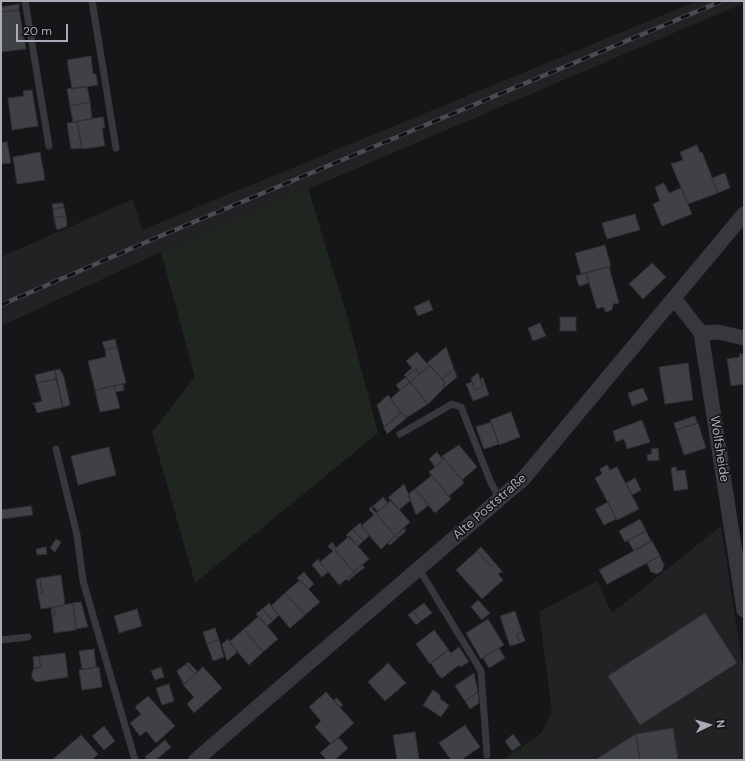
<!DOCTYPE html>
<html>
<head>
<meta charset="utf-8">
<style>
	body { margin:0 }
	#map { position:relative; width:745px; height:761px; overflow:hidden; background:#161618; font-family:"DM Sans",sans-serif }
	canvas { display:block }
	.frame { position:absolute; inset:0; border:2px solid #a8adb8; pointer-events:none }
	.north { position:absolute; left:689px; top:705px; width:40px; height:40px; -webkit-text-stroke:3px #111113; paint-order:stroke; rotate:85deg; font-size:11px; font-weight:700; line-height:16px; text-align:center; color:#a8adb8 }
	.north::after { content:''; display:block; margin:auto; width:14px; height:18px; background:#a8adb8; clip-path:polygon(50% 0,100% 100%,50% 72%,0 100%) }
	.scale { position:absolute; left:16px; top:24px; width:52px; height:18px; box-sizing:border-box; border:2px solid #a8adb8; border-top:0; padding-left:5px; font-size:12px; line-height:14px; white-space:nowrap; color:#a8adb8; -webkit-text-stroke:3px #111113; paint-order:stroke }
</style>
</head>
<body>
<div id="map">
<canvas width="745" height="761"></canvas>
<div class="frame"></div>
<div class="north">N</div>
<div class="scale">20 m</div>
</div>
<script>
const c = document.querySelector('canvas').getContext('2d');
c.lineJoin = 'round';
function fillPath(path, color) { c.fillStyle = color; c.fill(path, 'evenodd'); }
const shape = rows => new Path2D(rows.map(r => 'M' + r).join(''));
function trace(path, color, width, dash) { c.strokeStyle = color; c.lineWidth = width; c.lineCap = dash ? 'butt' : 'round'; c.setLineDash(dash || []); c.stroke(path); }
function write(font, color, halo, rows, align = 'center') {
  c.font = font + ' "DM Sans",sans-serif'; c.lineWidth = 3; c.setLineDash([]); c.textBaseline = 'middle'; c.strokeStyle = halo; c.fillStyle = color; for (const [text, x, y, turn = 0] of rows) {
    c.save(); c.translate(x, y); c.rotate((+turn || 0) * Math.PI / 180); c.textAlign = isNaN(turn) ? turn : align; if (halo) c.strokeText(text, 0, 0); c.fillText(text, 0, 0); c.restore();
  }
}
fillPath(shape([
	[697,1,744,1,744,3,161,252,1,326,1,257,133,199,142,230],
	[721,526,744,674,744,760,534,760,531,740,541,733,552,712,539,612,597,581,612,613]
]), '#222225');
fillPath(shape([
	[308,188,348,319,378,433,195,583,152,432,195,377,161,252],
	[531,740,534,760,503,760]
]), '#1e261f');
const building = shape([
	[19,4,19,10,1,12,1,7,19,4],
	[19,10,26,49,1,52,1,12,19,10],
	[91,56,93,74,96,74,98,85,72,89,67,60,91,56],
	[87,86,90,102,70,106,67,89,87,86],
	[32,90,38,126,12,130,8,98,24,96,23,91,32,90],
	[90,102,92,119,73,122,70,106,90,102],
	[103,117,105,128,102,128,105,146,82,149,77,121,103,117],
	[77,122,82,148,71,149,67,123,77,122],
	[7,142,11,163,1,164,1,143,7,142],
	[697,145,700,153,702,152,718,193,688,204,671,164,683,160,680,152,697,145],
	[40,152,45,180,17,184,13,157,40,152],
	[725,173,730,188,718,193,712,178,725,173],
	[664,183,669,193,681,188,692,214,662,226,653,204,660,201,655,187,664,183],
	[63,203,64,207,53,209,52,204,63,203],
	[64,207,66,216,54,218,53,209,64,207],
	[635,214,640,230,607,239,602,223,635,214],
	[66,216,67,226,57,230,54,218,66,216],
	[605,245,611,266,581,274,575,253,605,245],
	[652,263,666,277,643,299,629,284,652,263],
	[609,267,619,303,613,304,612,310,606,312,603,307,597,309,586,273,609,267],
	[586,273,589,283,579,286,576,276,586,273],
	[429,300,433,310,418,316,414,307,429,300],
	[560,317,576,317,576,331,560,331,560,317],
	[540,323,546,336,533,341,528,328,540,323],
	[115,339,117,347,105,350,102,342,115,339],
	[117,347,126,383,95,390,88,361,106,357,105,350,117,347],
	[446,347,454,369,442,379,427,363,446,347],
	[417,352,429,366,419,374,416,369,406,377,404,375,412,368,406,361,417,352],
	[740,354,744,354,744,384,731,386,727,359,739,357,740,354],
	[688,363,693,400,665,404,659,367,688,363],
	[430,365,444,382,444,388,428,404,410,382,430,365],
	[60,369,64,377,70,405,63,407,55,370,60,369],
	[416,369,419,374,410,382,406,377,416,369],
	[454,369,457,377,444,388,444,382,442,379,454,369],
	[55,370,56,379,37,383,35,375,55,370],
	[478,373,483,387,475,390,471,378,478,373],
	[406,377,410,382,400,390,396,385,406,377],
	[483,378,489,395,473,401,466,384,472,382,475,390,483,387,480,379,483,378],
	[56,379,63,407,37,413,34,403,32,404,42,401,37,383,56,379],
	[410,382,428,404,409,416,404,416,390,399,410,382],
	[123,384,124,390,116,392,114,386,123,384],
	[114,386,120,408,100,412,95,390,114,386],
	[643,388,648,400,632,406,628,393,643,388],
	[388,395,401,413,384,427,377,405,388,395],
	[511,412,520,437,499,445,490,420,511,412],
	[401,413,404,416,409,416,387,434,384,427,401,413],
	[695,416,697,423,676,430,674,423,695,416],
	[642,420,650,442,627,449,624,439,616,442,613,431,642,420],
	[491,422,499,444,484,449,476,427,491,422],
	[698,423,706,448,684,455,676,430,698,423],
	[459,445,477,467,462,480,464,483,442,456,459,445],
	[109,447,116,475,78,485,71,456,109,447],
	[658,448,659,460,648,461,647,455,652,454,651,449,658,448],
	[437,452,443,460,435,467,429,459,437,452],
	[442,456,464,483,449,496,451,499,429,472,443,460,442,456],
	[607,465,610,470,617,467,639,509,617,520,595,478,602,474,600,469,607,465],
	[676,467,677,471,685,470,688,489,674,491,671,468,676,467],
	[429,472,451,499,435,513,415,489,431,476,429,472],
	[635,478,641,490,632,495,626,483,635,478],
	[404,484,411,500,399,510,388,498,404,484],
	[415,489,429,505,416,515,408,494,415,489],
	[383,497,388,503,376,513,372,508,373,506,383,497],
	[391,500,410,522,395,536,371,507,373,506,378,512,391,500],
	[608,502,616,519,604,525,595,509,608,502],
	[31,506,33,515,1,519,1,510,31,506],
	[371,507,395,536,381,549,361,526,374,515,369,509,371,507],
	[640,519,646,531,625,542,619,531,640,519],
	[360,523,369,536,363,541,353,529,360,523],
	[404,528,406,531,398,538,395,536,404,528],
	[353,529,363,541,358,546,346,535,353,529],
	[646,531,651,541,632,552,634,551,628,541,646,531],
	[349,536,369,559,354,572,330,544,332,542,336,548,349,536],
	[395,536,398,538,390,545,387,543,395,536],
	[56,539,61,542,55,552,50,548,56,539],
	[652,541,660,556,607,584,599,570,652,541],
	[330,544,354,572,339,585,320,562,333,551,328,546,330,544],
	[46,547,47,554,37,555,36,549,46,547],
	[481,547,495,563,491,567,477,551,481,547],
	[477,551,491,567,495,563,503,573,501,572,498,574,503,580,482,599,456,570,477,551],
	[660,556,664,565,662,571,657,574,651,572,647,563,660,556],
	[318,559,328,572,322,577,312,565,318,559],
	[362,565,365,567,356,574,354,572,362,565],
	[304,572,314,584,308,589,297,578,304,572],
	[354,572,356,574,348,581,346,579,354,572],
	[61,575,65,605,41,609,38,594,42,593,40,578,61,575],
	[40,578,42,593,38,594,36,579,40,578],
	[300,580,320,602,305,615,285,593,300,580],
	[285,593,305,615,290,628,271,606,285,593],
	[478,600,490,613,482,620,471,607,478,600],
	[81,602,88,627,76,629,73,603,81,602],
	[73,603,76,630,54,633,52,616,55,615,54,607,73,603],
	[269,603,279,615,273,621,262,609,269,603],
	[424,603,432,613,421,621,413,611,424,603],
	[51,607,54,607,55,615,52,616,51,607],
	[137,609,142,626,119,633,114,616,137,609],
	[262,609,273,621,267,626,256,614,262,609],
	[413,611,421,621,416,625,408,615,413,611],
	[515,611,522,632,517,634,520,643,510,646,500,616,515,611],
	[705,613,737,663,640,725,608,676,705,613],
	[259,616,278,639,263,652,244,629,259,616],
	[488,619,504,645,481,659,466,633,488,619],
	[215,628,219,640,207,644,203,632,215,628],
	[244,629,263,652,249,665,229,642,244,629],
	[434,630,449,650,430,664,416,644,434,630],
	[522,632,525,641,520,643,517,634,522,632],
	[228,639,237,652,227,661,222,644,228,639],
	[219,640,224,657,213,661,207,644,219,640],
	[459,647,469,662,460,667,459,665,442,678,438,675,431,663,448,650,451,653,459,647],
	[499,648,505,658,489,668,483,658,499,648],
	[94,649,96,667,82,669,79,651,94,649],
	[65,653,68,677,36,682,32,678,32,673,34,668,41,667,39,656,65,653],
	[39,656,41,667,34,668,33,657,39,656],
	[188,662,198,672,195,674,186,664,188,662],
	[388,663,406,683,385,701,368,682,388,663],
	[186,664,195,674,184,685,177,671,186,664],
	[99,667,102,687,82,690,79,670,99,667],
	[161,667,164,677,155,680,151,671,161,667],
	[203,667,222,688,194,713,187,704,194,697,183,685,203,667],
	[474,673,478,692,465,701,455,686,474,673],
	[169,684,174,701,162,705,156,688,169,684],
	[433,690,441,696,439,698,449,705,441,717,423,705,433,690],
	[326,692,354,723,331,744,315,727,321,721,309,707,326,692],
	[478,692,479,703,470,709,465,701,478,692],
	[148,696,175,726,156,743,146,731,140,736,130,723,141,714,135,707,148,696],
	[337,698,343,705,340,707,334,700,337,698],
	[465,725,480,747,461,760,451,760,439,743,465,725],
	[104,726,115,741,104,750,92,736,104,726],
	[673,728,678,760,640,760,636,734,673,728],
	[415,732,419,759,397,760,393,735,415,732],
	[513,734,521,745,512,751,505,741,513,734],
	[636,734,640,760,595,760,636,734],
	[81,735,98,754,92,760,81,760,80,758,78,760,52,760,81,735],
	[338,737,348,748,335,760,327,760,320,753,338,737],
	[165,740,171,747,156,760,147,760,145,757,165,740]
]);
fillPath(building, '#404145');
trace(building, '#303034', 1);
trace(shape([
	[25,1,49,146],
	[92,1,116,148],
	[400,434,452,404,461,407,491,483,500,499],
	[56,449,77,535,83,581,135,760],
	[419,569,481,671,487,755],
	[1,640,28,637]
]), '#37383d', 7);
trace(shape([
	[674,298,701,333,744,610],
	[701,333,718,332,744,338],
	[196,760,524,478,744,214]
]), '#37383d', 15);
const rail = shape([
	[1,305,158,237,722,1]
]);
trace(rail, '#4a4c52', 4.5);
trace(rail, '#111113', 3, [9]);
write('13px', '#a8adb8', '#111113', [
	["Wolfsheide",719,449,81],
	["Alte Poststraße",490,507,-41]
]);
</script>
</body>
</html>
